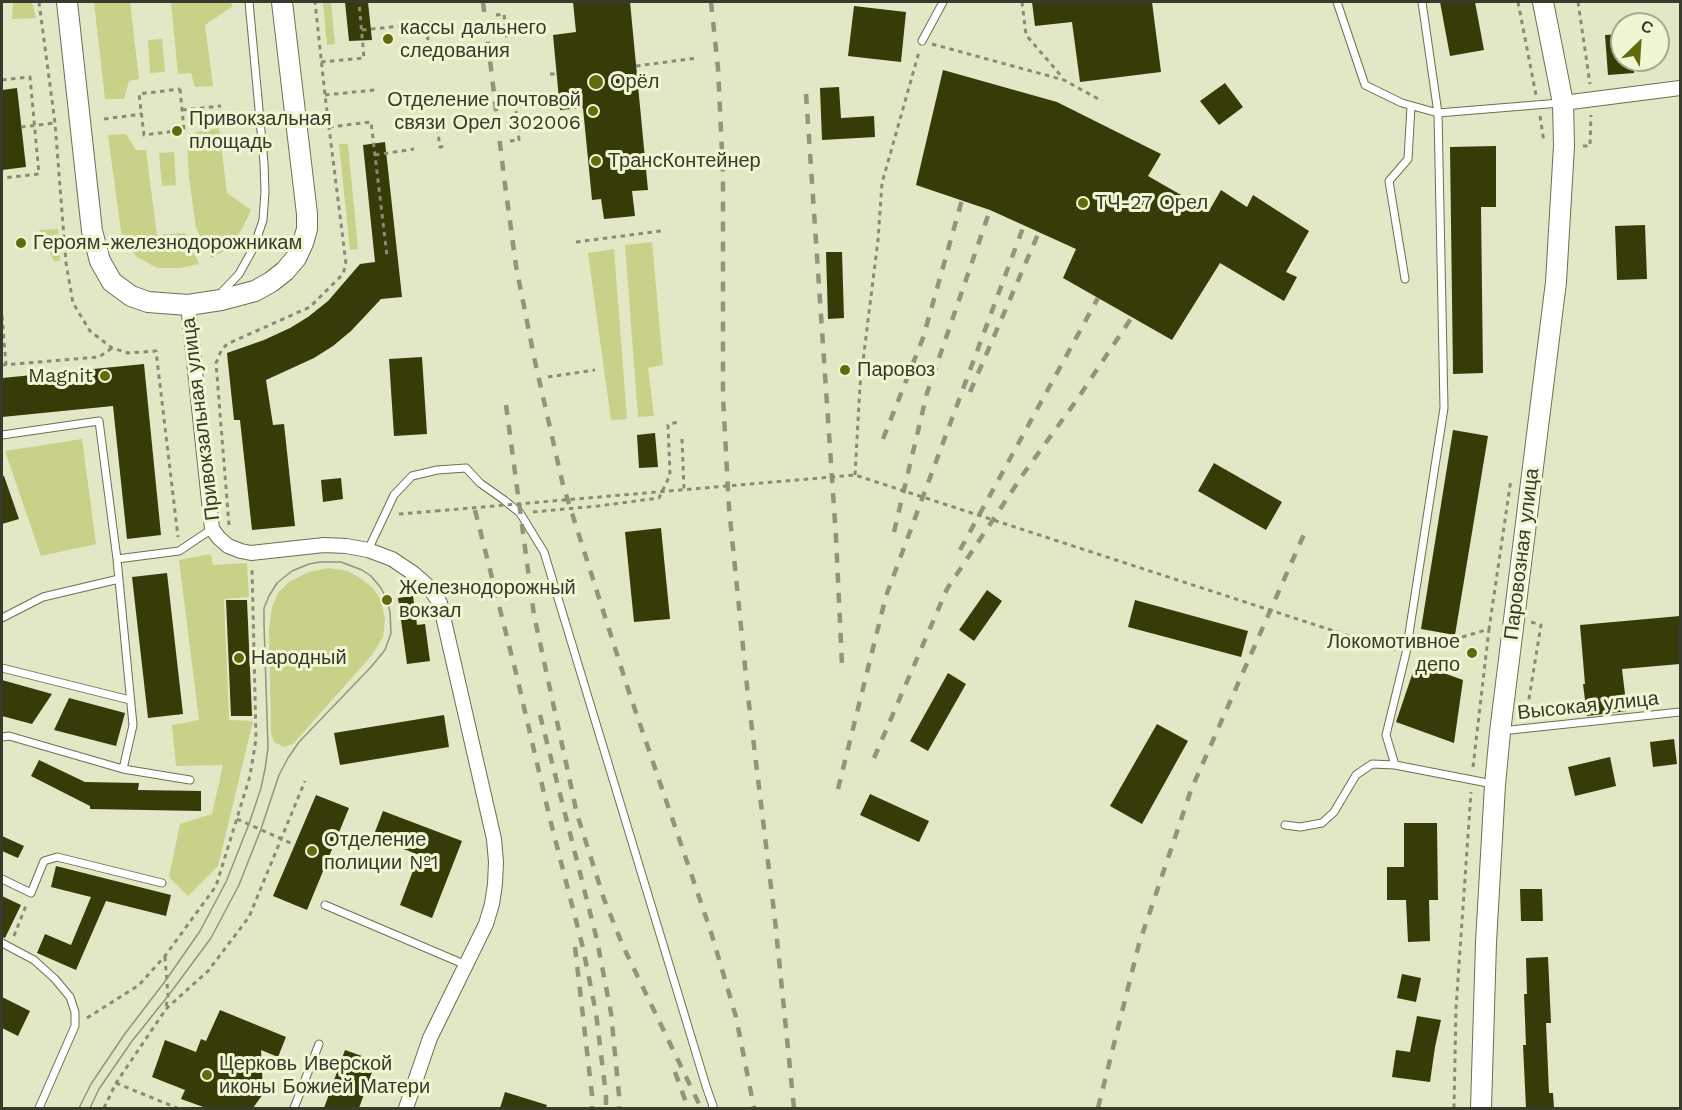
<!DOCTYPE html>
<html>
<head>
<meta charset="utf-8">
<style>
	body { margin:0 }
	#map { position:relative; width:1682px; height:1110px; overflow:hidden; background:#e2e8c5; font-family:"Work Sans",sans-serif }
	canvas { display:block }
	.frame { position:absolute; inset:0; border:3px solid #383a2d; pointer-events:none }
	.north { position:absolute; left:1610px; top:12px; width:60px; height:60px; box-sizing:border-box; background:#f0f5d2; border:2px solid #a6aa90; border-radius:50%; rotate:25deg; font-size:16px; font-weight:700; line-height:24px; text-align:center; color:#383a2d }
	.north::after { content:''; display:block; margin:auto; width:21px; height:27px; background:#636a0d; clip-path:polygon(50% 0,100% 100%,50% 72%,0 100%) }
</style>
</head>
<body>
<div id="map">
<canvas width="1682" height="1110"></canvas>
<div class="frame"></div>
<div class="north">С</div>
</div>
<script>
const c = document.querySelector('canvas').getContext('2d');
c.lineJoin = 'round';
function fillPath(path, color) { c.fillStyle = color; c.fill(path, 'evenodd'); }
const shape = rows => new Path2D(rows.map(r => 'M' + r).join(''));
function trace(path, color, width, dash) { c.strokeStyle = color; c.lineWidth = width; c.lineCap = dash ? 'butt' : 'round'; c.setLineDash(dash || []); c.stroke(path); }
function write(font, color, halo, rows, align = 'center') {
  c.font = font + ' "Work Sans",sans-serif'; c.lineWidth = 6; c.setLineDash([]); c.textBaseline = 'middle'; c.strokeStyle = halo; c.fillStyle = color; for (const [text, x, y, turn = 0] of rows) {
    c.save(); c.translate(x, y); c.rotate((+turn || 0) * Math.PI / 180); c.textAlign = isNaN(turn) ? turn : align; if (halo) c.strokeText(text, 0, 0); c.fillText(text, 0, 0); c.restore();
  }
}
fillPath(shape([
	[13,2,32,2,36,18,12,19],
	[94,2,130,2,139,79,129,81,124,99,105,99],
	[171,2,230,2,233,6,205,25,213,86,195,87,191,73,178,74],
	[323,2,331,2,335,44,327,45],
	[162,39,165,72,150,73,148,40],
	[219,128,227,193,251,210,243,227,234,242,224,251,211,258,196,228,189,177,187,146,197,144,196,132],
	[126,134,136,150,146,150,157,235,185,233,199,264,180,268,157,268,137,257,122,239,108,135],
	[339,144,348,144,358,249,350,250],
	[174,152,176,185,162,186,159,153],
	[58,229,60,261,54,261,39,230],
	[652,242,663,365,648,368,654,416,638,417,625,245],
	[614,249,627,419,611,420,588,253],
	[82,439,96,544,41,556,5,451],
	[211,554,213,565,247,563,249,597,224,599,229,720,253,721,218,866,188,896,169,877,180,824,212,814,223,765,176,766,172,725,199,720,179,560],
	[328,568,348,571,360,578,373,588,381,600,385,619,383,637,372,655,293,744,284,747,274,742,271,733,269,629,272,607,278,593,289,582,309,572]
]), '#c8d187');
fillPath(shape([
	[345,2,368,2,372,40,349,41],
	[573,2,630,2,648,190,632,191,635,216,604,219,601,199,592,200,583,108,560,110,553,35,576,32],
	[1032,2,1152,2,1161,72,1080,82,1072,22,1035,26],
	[1440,2,1475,2,1484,50,1450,56],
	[854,6,906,12,901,62,848,56],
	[1622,34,1622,60,1634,60,1634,73,1608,75,1605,35],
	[943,70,1057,102,1161,154,1148,176,1209,211,1221,190,1247,207,1253,195,1309,231,1286,272,1297,277,1284,301,1220,263,1172,340,1063,278,1076,249,990,210,916,185],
	[1225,83,1243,107,1219,125,1200,101],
	[839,87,841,118,874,116,875,137,822,140,820,88],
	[17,88,26,167,2,170,2,90],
	[385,142,402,297,381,299,351,331,333,346,314,358,266,380,273,425,284,424,295,526,252,530,240,420,234,420,227,353,264,340,290,328,308,317,328,301,360,264,375,262,363,145],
	[1496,146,1496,207,1481,207,1483,373,1453,374,1450,147],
	[1645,225,1647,279,1617,280,1615,226],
	[826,252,842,252,844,318,828,319],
	[422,357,427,434,394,436,389,359],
	[144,364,161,535,127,539,113,406,2,417,2,378],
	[1453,430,1488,436,1455,635,1421,629],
	[655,433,658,467,639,468,637,435],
	[1214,463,1282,502,1266,530,1198,491],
	[2,476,4,476,19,519,2,524],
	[341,478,343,499,323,502,321,480],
	[661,528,670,619,634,622,625,532],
	[167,573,183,714,148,718,132,577],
	[987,590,1002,601,974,641,959,630],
	[413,596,417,625,425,624,430,661,407,664,398,598],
	[226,600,247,600,252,716,231,716],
	[1135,600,1248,631,1241,657,1128,627],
	[1680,616,1680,664,1622,669,1627,711,1587,716,1583,684,1585,684,1580,625],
	[1416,663,1463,680,1454,743,1396,722],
	[948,673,966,684,928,751,910,741],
	[2,680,52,694,32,724,2,716],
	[69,698,125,713,116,746,54,730],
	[444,715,449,747,340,765,334,733],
	[1157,724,1188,741,1142,824,1110,806],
	[1674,739,1677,764,1653,767,1650,742],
	[1610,757,1616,786,1575,796,1568,767],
	[39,760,85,782,139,783,138,790,201,791,201,811,90,809,90,806,31,776],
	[870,794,929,821,919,842,860,815],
	[316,795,349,808,307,910,273,896],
	[383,811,462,841,432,918,400,905,419,855,373,837],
	[1404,823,1437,823,1438,900,1429,900,1430,941,1408,942,1406,900,1387,900,1387,867,1404,867],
	[2,836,24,846,18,858,2,851],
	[56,866,171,895,166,916,106,901,76,970,37,953,45,934,71,945,91,897,51,887],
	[1520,889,1542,889,1543,921,1521,921],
	[2,896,21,905,5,938,2,937],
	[1548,957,1551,1023,1546,1023,1549,1093,1553,1093,1554,1108,1526,1108,1523,1045,1526,1045,1524,994,1527,994,1526,958],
	[1402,974,1421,978,1416,1002,1397,998],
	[2,997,30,1011,18,1036,2,1028],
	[220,1010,286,1037,278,1057,261,1050,263,1094,253,1108,206,1108,181,1099,185,1090,152,1077,165,1040,196,1052,201,1039,206,1041],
	[1417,1016,1441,1020,1435,1047,1430,1082,1392,1077,1396,1050,1410,1052],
	[345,1050,376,1061,359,1108,324,1108],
	[505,1092,547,1105,546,1108,500,1108]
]), '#373b07');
const lane = shape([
	[1337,2,1365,85,1402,103,1438,113,1422,2],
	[922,41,943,2],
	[1405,279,1389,181,1408,159,1411,106],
	[221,293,239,274,254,247,263,220,265,192,264,163,249,2],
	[2,435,99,421,117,559],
	[368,550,394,495,412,476,437,470,466,468,480,483,504,500,520,513,544,552,706,1086,713,1106,712,1108],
	[2,618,43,597,119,579],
	[2,668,130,700],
	[1501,731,1680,712],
	[2,737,9,736,123,769,190,780],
	[123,769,133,725,117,559,179,551,212,529],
	[1493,784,1395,765,1386,735,1406,653,1444,408,1438,113,1560,103],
	[1285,825,1300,827,1322,823,1334,812,1356,775,1372,764,1395,765],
	[2,879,31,893,44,861,57,857,162,883],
	[325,905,466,965],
	[2,943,34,960,55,979,70,997,75,1012,75,1026,39,1108],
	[294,1108,319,1044]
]);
const street = shape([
	[1563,103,1680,88],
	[188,305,212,529,219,538,228,546,241,551,251,553,324,545,346,546,368,550,392,559,413,573,428,586,440,603,494,839,496,862,495,884,492,904,486,924,430,1038,406,1108]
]);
const secondary = shape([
	[67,2,92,231,100,261,112,282,131,296,148,302,188,305,221,300,255,291,271,282,285,271,296,258,303,243,307,229,307,214,282,2],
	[1481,1108,1486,942,1495,785,1500,732,1556,282,1564,146,1563,103,1543,2]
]);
trace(lane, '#6c7051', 9);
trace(street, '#6c7051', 16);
trace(secondary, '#6c7051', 22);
trace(shape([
	[39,2,55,123,66,263,73,303,90,331,112,348,128,353,156,351,178,537],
	[1022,2,1026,35,1063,78],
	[1518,2,1536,95],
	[1578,2,1590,84],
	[496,15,504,14,507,42],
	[362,30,401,26],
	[932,44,1064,80,1102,101],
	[429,49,426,23,435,22],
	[321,62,364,58,359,2],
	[636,66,697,58],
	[550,74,556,74],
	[2,80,30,77,39,174,2,178],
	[180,89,184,130,144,135,139,94,180,89],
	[325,95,375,90],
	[182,110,221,106],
	[1540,116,1544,142],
	[104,119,142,114],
	[436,119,440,147,447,146],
	[21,127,55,123],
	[329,127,371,122,387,256],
	[510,141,519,140,516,111],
	[1583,146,1590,146,1591,115],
	[375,155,414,149],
	[576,242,661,231],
	[2,316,6,365],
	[2,365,99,357,112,348],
	[548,377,595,370],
	[682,439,684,490],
	[855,475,860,385,878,240,882,183,919,52],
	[533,512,598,506,659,498,670,475,668,425,680,421],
	[399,514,436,511],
	[229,525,216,363,221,351,227,344,310,307,343,274,346,264,325,95,315,2],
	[1368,642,1395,650],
	[1419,650,1489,629,1511,479],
	[1526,717,1541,625,1531,622],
	[1473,767,1489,629],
	[237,819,295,845],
	[14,936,27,903],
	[165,957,168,996,166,1007],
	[87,1018,139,985,165,956,216,886,250,776,256,739,252,567],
	[116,1083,177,1108],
	[104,1108,116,1083,166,1009,208,971,249,917,305,781],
	[1454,1108,1456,1008,1471,792]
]), '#898c75', 3, [4.5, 4.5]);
trace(lane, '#fff', 7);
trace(street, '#fff', 14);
trace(secondary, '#fff', 20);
trace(shape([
	[79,1108,91,1084,124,1035,166,980,200,931,226,882,249,824,261,788,265,769,268,748,264,624,264,608,269,596,277,583,292,571,309,564,320,562,341,562,362,570,371,576,381,588,387,600,390,612,391,633,385,650,371,667,299,742,288,758,279,775,261,829,239,885,211,938,168,996,132,1041,99,1089,90,1108]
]), '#91957d', 1.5);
trace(shape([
	[483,2,504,177,516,266,534,357,563,485,629,692,711,932,736,1017,754,1108],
	[711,2,718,68,723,173,723,397,729,508,748,696,775,920,794,1108],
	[806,94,836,537,842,665],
	[970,392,1039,232],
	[506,405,534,615,577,814,604,899,623,946,701,1108],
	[883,439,923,338,962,200],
	[475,510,516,673,550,819,583,948,596,1013,606,1095,606,1108],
	[894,532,927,393,990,210],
	[960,550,1098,298],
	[540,715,597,940,611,1013,619,1095,619,1108],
	[874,758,947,589,1024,473,1076,401,1132,317],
	[838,789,886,596,1024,225],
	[575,947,592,1095,592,1108],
	[675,1072,688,1108],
	[1098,1108,1139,944,1191,790,1305,532]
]), '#91957d', 4.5, [10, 10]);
trace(shape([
	[436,511,855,475,1368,642]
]), '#898c75', 3, [4.5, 4.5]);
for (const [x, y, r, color] of [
	[388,39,6,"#636a0d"],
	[596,82,8,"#636a0d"],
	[593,111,6,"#636a0d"],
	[177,131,6,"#636a0d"],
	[596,161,6,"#636a0d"],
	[1083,203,6,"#636a0d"],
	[21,243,6,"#636a0d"],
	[845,370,6,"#636a0d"],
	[105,376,6,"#636a0d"],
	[387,600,6,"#636a0d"],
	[1472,653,6,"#636a0d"],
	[239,658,6,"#636a0d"],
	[312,851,6,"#636a0d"],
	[207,1075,6,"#636a0d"]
]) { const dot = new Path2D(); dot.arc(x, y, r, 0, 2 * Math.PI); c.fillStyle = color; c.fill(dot); trace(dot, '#f0f5d2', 2); }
write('20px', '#383a2d', '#f0f5d2', [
	["кассы дальнего",400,28],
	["следования",400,51],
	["Орёл",610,82],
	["Отделение почтовой",581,100,"right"],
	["связи Орел 302006",581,123,"right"],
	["Привокзальная",189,119],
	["площадь",189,142],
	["ТрансКонтейнер",608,161],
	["ТЧ-27 Орел",1095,203],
	["Героям-железнодорожникам",33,243],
	["Паровоз",857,370],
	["Magnit",93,376,"right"],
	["Железнодорожный",399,588],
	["вокзал",399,611],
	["Локомотивное",1460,642,"right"],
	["депо",1460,665,"right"],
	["Народный",251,658],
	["Отделение",324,840],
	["полиции №1",324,863],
	["Церковь Иверской",219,1064],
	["иконы Божией Матери",219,1087]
], 'left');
write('20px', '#383a2d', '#f0f5d2', [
	["Привокзальная улица",201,419,-97],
	["Паровозная улица",1522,554,-83],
	["Высокая улица",1588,706,-6]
]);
</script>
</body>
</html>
